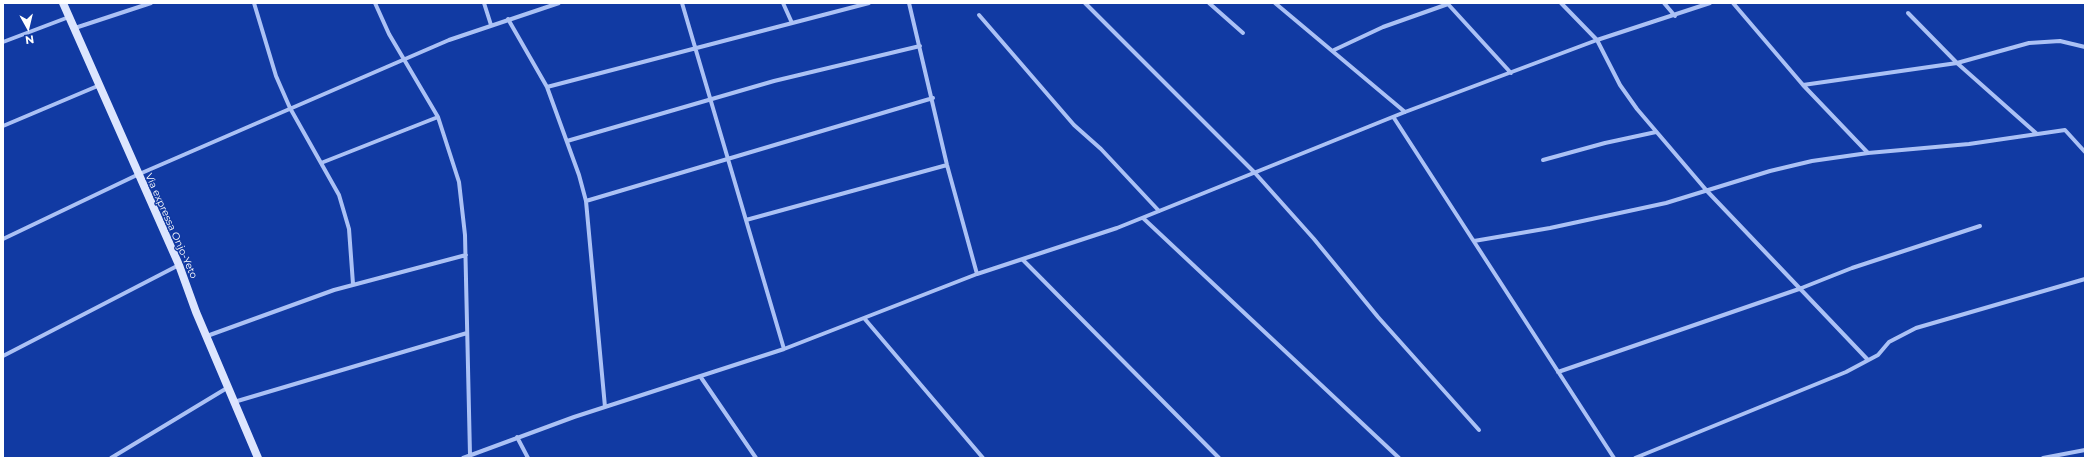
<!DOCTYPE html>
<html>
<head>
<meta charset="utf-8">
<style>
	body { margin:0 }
	#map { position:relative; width:2088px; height:461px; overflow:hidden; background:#113aa3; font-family:Montserrat,sans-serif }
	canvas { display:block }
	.frame { position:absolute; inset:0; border:4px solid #fff; pointer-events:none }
	.north { position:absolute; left:8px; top:8px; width:40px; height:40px; -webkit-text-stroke:3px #113aa3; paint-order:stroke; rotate:172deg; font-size:11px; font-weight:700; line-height:16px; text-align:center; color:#fff }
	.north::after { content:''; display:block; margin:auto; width:14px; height:18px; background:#fff; clip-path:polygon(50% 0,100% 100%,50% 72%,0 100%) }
</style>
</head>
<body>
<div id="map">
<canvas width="2088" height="461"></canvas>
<div class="frame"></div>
<div class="north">N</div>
</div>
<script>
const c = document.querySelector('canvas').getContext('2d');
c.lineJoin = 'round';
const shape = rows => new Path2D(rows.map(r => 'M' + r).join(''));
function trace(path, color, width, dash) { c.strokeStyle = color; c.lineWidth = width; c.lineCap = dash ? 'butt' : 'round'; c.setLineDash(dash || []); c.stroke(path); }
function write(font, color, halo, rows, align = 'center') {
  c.font = font + ' Montserrat,sans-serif'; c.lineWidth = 3; c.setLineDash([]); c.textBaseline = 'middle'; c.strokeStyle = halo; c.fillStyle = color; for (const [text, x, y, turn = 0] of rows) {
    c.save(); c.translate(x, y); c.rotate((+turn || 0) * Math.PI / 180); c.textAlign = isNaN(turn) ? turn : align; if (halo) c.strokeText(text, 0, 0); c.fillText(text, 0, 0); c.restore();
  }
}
trace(shape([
	[254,3,276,76,290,108,339,195,349,229,353,284],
	[375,3,389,34,438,117,459,182,465,235,470,455],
	[484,3,491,25],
	[682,3,784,349],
	[783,3,792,23],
	[909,3,947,165,977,274],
	[1085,3,1255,173,1314,239,1378,317,1479,430],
	[1209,3,1243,33],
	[1275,3,1405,112],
	[1447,3,1511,73],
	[1561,3,1597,40,1620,85,1637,109,1707,191,1868,360],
	[1664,3,1675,16],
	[1733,3,1803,85,1868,153],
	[1908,13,1957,63,2037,134],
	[979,15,1074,125,1101,149,1159,211],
	[508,19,547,87,579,175,586,201,605,407],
	[75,28,151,3],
	[3,42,69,17],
	[1334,50,1383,27,1448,4],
	[1803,85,1957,63,2029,43,2060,41,2085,47],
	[547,87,869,3],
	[1394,118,1614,458],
	[3,126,100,85],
	[567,141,774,81,920,46],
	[1543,160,1605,143,1656,132],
	[321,163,438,117],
	[586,201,933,98],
	[1143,218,1399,458],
	[746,220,947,165],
	[3,239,137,175,449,40,559,3],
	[1474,241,1550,228,1666,203,1770,171,1812,161,1868,153,1969,144,2065,130,2085,152],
	[1023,260,1219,458],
	[864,318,983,458],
	[207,336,334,290,466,255],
	[3,356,179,265],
	[1558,372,1799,289,1852,268,1980,226],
	[700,376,756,458],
	[234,402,467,333],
	[517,437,528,458],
	[111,458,227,388],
	[463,458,574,417,784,349,977,274,1117,228,1405,112,1597,40,1710,3],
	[1635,458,1846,372,1878,355,1889,342,1916,328,2085,279],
	[2043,458,2085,450]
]), '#abc1f5', 4);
trace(shape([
	[63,3,179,265,196,312,258,458]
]), '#dce5fe', 8);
write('10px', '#fff', '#113aa3', [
	["Via expressa Onjo-Yeto",171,226,66]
]);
</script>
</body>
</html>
